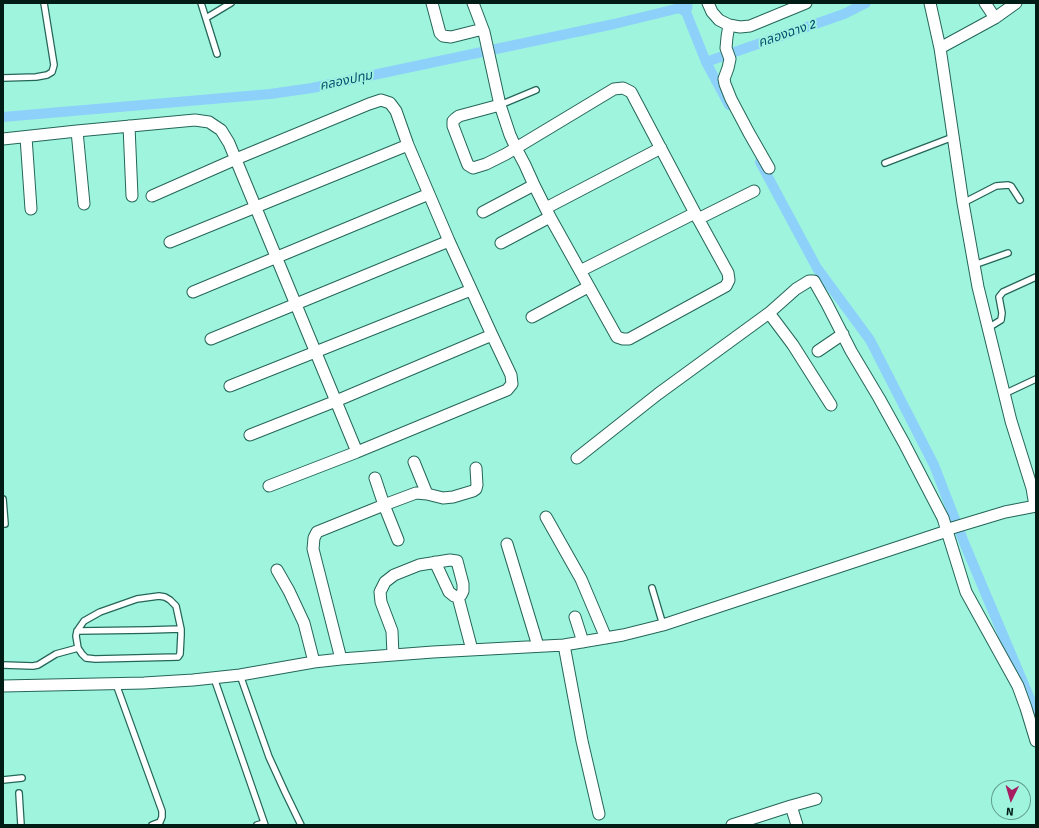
<!DOCTYPE html>
<html>
<head>
<meta charset="utf-8">
<style>
	body { margin:0 }
	#map { position:relative; width:1039px; height:828px; overflow:hidden; background:#9ff4de; font-family:Signika,sans-serif }
	canvas { display:block }
	.frame { position:absolute; inset:0; border:4px solid #011b15; pointer-events:none }
	.north { position:absolute; left:991px; top:780px; width:40px; height:40px; box-sizing:border-box; background:#9ff4de; border:1px solid #609d8e; border-radius:50%; rotate:185deg; font-size:11px; font-weight:700; line-height:16px; text-align:center; color:#011b15 }
	.north::after { content:''; display:block; margin:auto; width:14px; height:18px; background:#a71d62; clip-path:polygon(50% 0,100% 100%,50% 72%,0 100%) }
</style>
</head>
<body>
<div id="map">
<canvas width="1039" height="828"></canvas>
<div class="frame"></div>
<div class="north">N</div>
</div>
<script>
const c = document.querySelector('canvas').getContext('2d');
c.lineJoin = 'round';
const shape = rows => new Path2D(rows.map(r => 'M' + r).join(''));
function trace(path, color, width, dash) { c.strokeStyle = color; c.lineWidth = width; c.lineCap = dash ? 'butt' : 'round'; c.setLineDash(dash || []); c.stroke(path); }
function write(font, color, halo, rows, align = 'center') {
  c.font = font + ' Signika,"Noto Sans Thai",sans-serif'; c.lineWidth = 3.5; c.setLineDash([]); c.textBaseline = 'middle'; c.strokeStyle = halo; c.fillStyle = color; for (const [text, x, y, turn = 0] of rows) {
    c.save(); c.translate(x, y); c.rotate((+turn || 0) * Math.PI / 180); c.textAlign = isNaN(turn) ? turn : align; if (halo) c.strokeText(text, 0, 0); c.fillText(text, 0, 0); c.restore();
  }
}
trace(shape([
	[706,62,844,14,866,3],
	[3,117,270,94,312,88,614,24,684,7,706,62,729,105],
	[760,162,817,268,870,340,934,465,965,545,1036,713]
]), '#8dd1fa', 10);
trace(shape([
	[682,3,684,7]
]), '#8dd1fa', 17);
const service = shape([
	[201,3,217,54],
	[206,18,231,3],
	[3,78,36,77,47,75,52,72,54,65,44,3],
	[500,105,536,90],
	[885,163,953,137],
	[963,203,996,186,1008,185,1011,186,1020,200],
	[974,265,1008,253],
	[988,328,1001,320,1002,313,999,297,1003,292,1036,277],
	[1004,394,1036,379],
	[3,499,5,524],
	[652,588,663,625],
	[159,596,165,597,170,600,176,606,181,629,181,635,180,654,178,657,95,659,86,658,82,654,78,648,76,636,77,631,84,621,100,612,137,599,159,596],
	[77,631,148,630,181,629],
	[3,665,33,666,38,665,56,654,78,648],
	[240,675,269,757,285,792,301,825],
	[214,678,265,825],
	[116,684,162,811,162,817,160,822,152,825],
	[3,780,22,778],
	[19,793,21,825],
	[257,825,264,823]
]);
const minor = shape([
	[432,3,440,33,443,36,451,37,483,29],
	[473,3,484,32,500,105,510,135,516,148,525,165,534,185,550,217,617,337,623,339,629,339,726,286,729,280,728,273,695,213,631,92,623,88,614,89,516,148,506,154,486,164,473,168,468,165,466,160,453,126,453,121,455,119,459,116,500,105],
	[708,3,712,12,719,20,729,25,740,27,750,26,806,3],
	[930,3,940,48,963,203,978,287,1011,421,1032,488,1035,506],
	[985,3,995,18],
	[729,25,727,37,726,48,730,59,728,68,724,79,725,84,731,99,749,133,769,168],
	[940,48,995,18,1016,3],
	[129,126,132,196],
	[77,131,84,204],
	[26,137,31,209],
	[3,139,77,131,195,120,209,122,221,130,229,143,357,452],
	[152,196,236,159,369,104,381,100,390,103,396,111,408,145,449,241,492,335,511,375,512,384,507,390,357,452,269,486],
	[546,208,661,148],
	[483,212,534,185],
	[698,219,754,191],
	[170,242,408,145],
	[501,243,550,217],
	[580,271,695,213],
	[193,292,429,194],
	[769,313,793,345,831,405],
	[532,317,588,287],
	[211,339,449,241],
	[818,351,843,334],
	[230,386,471,290],
	[250,435,336,401,492,335],
	[577,458,658,394,769,313,796,289,809,281,814,281,827,304,851,351,879,398,904,443,943,518,966,592,1018,686,1026,708,1036,741],
	[414,462,427,494],
	[375,478,384,505,398,540],
	[546,517,581,579,606,638],
	[507,544,538,646],
	[435,562,449,592,454,596,458,597],
	[277,570,289,591,304,623,314,662],
	[575,617,583,642],
	[564,645,582,741,599,814],
	[393,655,392,631,381,602,380,592,385,582,394,575,419,565,450,560,457,561,463,584,463,591,461,595,458,597,472,650],
	[341,659,313,549,314,538,317,532,384,505,416,493,427,494,443,498,453,497,473,491,476,489,477,485,476,468],
	[3,686,144,683,193,680,240,675,314,662,341,659,433,652,564,645,623,635,663,625,947,531,952,528,1005,512,1036,506],
	[791,806,797,825],
	[732,825,791,806,816,799]
]);
trace(service, '#246658', 8);
trace(minor, '#246658', 13);
trace(service, '#fff', 5.5);
trace(minor, '#fff', 11);
write('italic 13px', '#065071', '#9ff4de', [
	["คลองฉาง 2",787,34,-19],
	["คลองปทุม",346,81,-12]
]);
</script>
</body>
</html>
